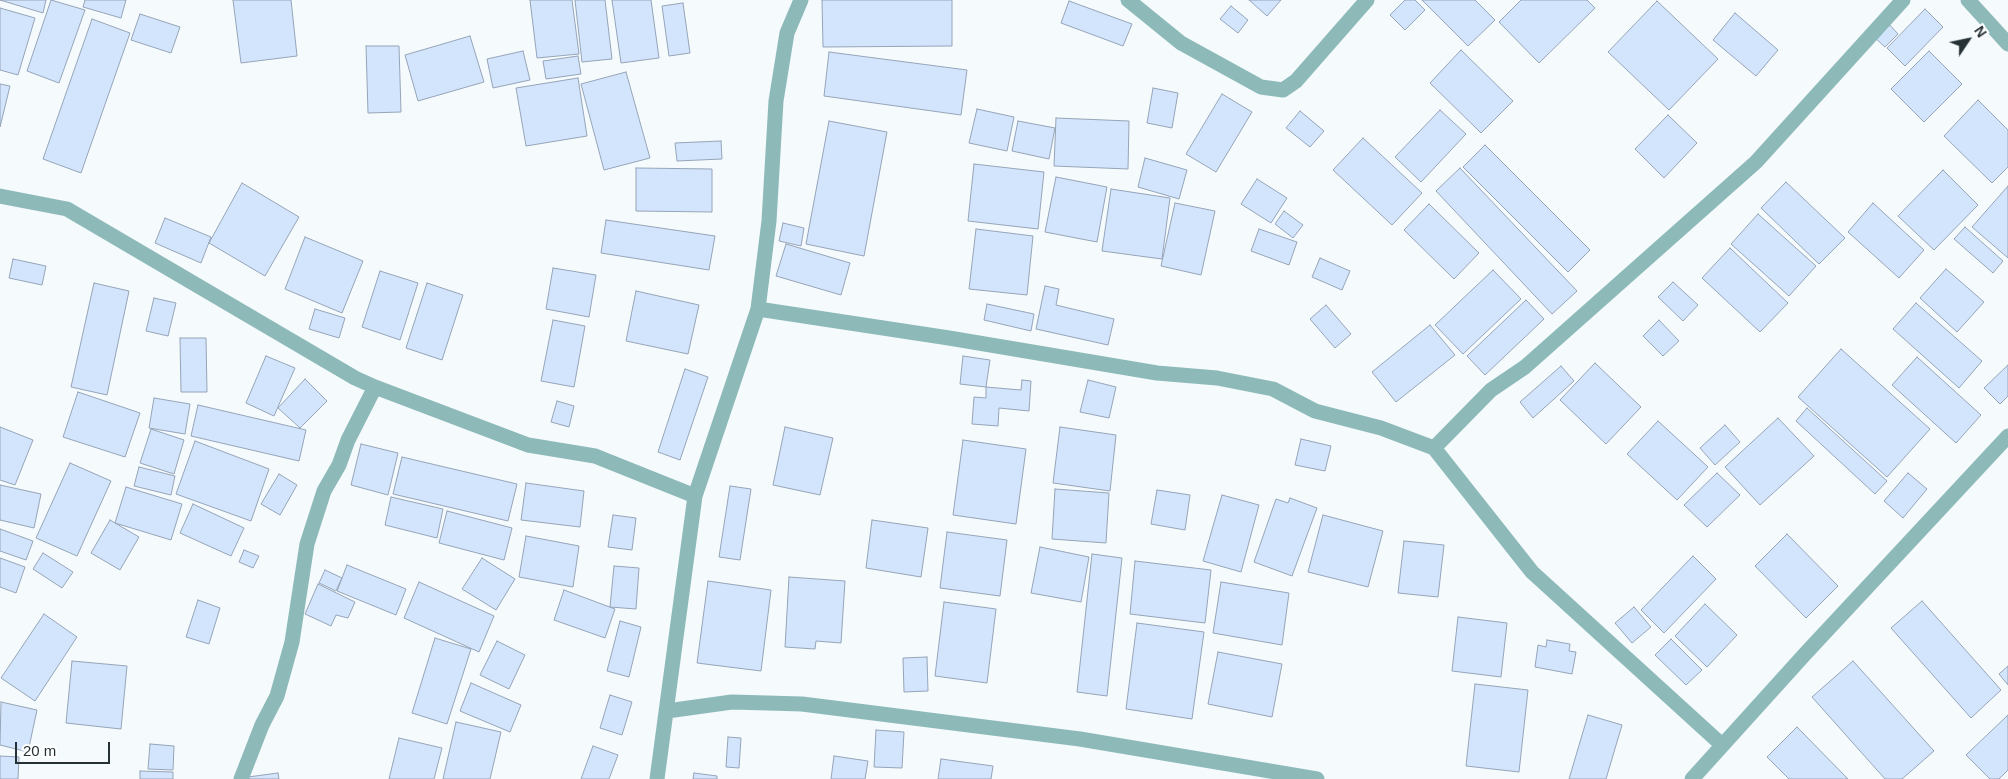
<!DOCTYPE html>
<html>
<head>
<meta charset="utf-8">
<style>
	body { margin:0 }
	#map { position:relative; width:2008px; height:779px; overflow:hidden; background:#f5fafd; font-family:Helvetica,sans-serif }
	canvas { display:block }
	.north { position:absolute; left:1943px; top:15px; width:50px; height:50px; -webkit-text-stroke:4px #fff; paint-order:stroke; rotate:56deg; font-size:14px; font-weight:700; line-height:20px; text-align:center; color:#263135 }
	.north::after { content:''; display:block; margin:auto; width:18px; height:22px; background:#263135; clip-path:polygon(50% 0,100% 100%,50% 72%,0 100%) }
	.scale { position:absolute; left:15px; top:742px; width:95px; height:22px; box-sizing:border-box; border:2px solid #263135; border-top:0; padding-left:6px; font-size:15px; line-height:18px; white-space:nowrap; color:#263135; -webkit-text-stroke:4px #fff; paint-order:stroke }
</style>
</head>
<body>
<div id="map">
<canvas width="2008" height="779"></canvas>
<div class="north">N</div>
<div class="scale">20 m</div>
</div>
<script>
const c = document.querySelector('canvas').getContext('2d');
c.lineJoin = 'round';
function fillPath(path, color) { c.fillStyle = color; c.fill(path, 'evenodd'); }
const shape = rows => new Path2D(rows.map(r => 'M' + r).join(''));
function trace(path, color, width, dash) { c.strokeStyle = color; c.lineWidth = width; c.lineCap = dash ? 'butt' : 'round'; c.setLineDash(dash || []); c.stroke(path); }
const building = shape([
	[0,0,46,0,43,13,0,0],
	[51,0,85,10,59,83,27,71,51,0],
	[85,0,126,0,121,18,83,7,85,0],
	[233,0,291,0,297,56,241,63,233,0],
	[530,0,572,0,579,54,537,58,530,0],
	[575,0,605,0,612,59,582,62,575,0],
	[612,0,651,0,659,58,621,63,612,0],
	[822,0,952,0,952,46,823,47,822,0],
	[1249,0,1281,0,1267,16,1249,0],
	[1405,0,1415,0,1425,10,1405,30,1390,15,1405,0],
	[1422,0,1475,0,1495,20,1468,46,1422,0],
	[1521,0,1587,0,1595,8,1539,63,1499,22,1521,0],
	[1069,1,1132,24,1123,46,1061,23,1069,1],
	[1657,1,1718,59,1669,110,1608,52,1657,1],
	[683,3,690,53,669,56,662,6,683,3],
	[1231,6,1248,20,1238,33,1220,19,1231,6],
	[0,8,35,18,18,75,0,70,0,8],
	[1925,9,1943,27,1905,66,1887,48,1925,9],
	[1735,13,1778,50,1756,76,1713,40,1735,13],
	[140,14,180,27,171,53,131,40,140,14],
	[92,19,130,33,81,173,43,159,92,19],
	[1888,23,1898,34,1885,47,1874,37,1888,23],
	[470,36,484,82,418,101,405,55,470,36],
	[366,46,399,46,401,112,368,113,366,46],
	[1461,50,1513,101,1481,133,1430,83,1461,50],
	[523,51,530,80,493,88,487,59,523,51],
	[1929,51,1962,84,1924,122,1891,89,1929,51],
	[829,52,967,70,961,115,824,96,829,52],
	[578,56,581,74,546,79,543,61,578,56],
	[626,72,650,158,604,170,581,84,626,72],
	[578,78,587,136,526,146,516,88,578,78],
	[0,84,10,86,0,127,0,84],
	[1153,88,1178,93,1172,128,1147,123,1153,88],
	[1222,94,1252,112,1216,172,1186,154,1222,94],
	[1978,100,2008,130,2008,167,1992,183,1944,136,1978,100],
	[977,109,1014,117,1007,151,969,143,977,109],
	[1440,110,1466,134,1421,182,1395,157,1440,110],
	[1300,111,1324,131,1310,147,1286,128,1300,111],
	[1668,115,1697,143,1664,178,1635,149,1668,115],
	[1056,118,1129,121,1128,169,1054,166,1056,118],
	[829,121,887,132,864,256,806,244,829,121],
	[1018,121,1055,128,1049,159,1012,151,1018,121],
	[1363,138,1422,193,1392,225,1333,170,1363,138],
	[721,141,722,159,677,161,675,143,721,141],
	[1485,145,1590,250,1568,272,1463,167,1485,145],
	[1145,158,1187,170,1179,199,1138,187,1145,158],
	[974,164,1044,172,1038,229,968,221,974,164],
	[636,168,712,169,712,212,636,211,636,168],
	[1460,168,1577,291,1552,314,1436,191,1460,168],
	[1943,170,1978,205,1934,250,1898,216,1943,170],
	[1056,177,1107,187,1097,242,1045,232,1056,177],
	[1257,179,1287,198,1271,223,1241,204,1257,179],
	[1786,182,1845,238,1819,264,1761,208,1786,182],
	[242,183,299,217,265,276,209,243,242,183],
	[2008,186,2008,258,1972,227,2008,186],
	[1111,189,1170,198,1162,259,1102,251,1111,189],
	[1175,203,1215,211,1201,275,1161,266,1175,203],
	[1873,203,1924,250,1899,278,1848,232,1873,203],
	[1429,204,1479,253,1454,279,1404,230,1429,204],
	[1284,211,1303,225,1293,238,1275,224,1284,211],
	[1758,214,1816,266,1789,296,1731,244,1758,214],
	[165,218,211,237,201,263,155,243,165,218],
	[606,220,715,236,709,270,601,253,606,220],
	[783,223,804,228,801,246,779,241,783,223],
	[1965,227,2003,261,1993,273,1954,239,1965,227],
	[976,229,1033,236,1027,295,969,289,976,229],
	[1259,229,1297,242,1289,265,1251,251,1259,229],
	[305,237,363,261,342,313,285,289,305,237],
	[786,244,850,263,841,295,776,276,786,244],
	[1730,248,1788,303,1760,332,1702,278,1730,248],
	[1320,258,1350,271,1342,290,1312,277,1320,258],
	[13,259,46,266,42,285,9,278,13,259],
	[553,268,596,275,589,317,546,309,553,268],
	[1946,269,1984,302,1957,332,1920,298,1946,269],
	[1493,270,1521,299,1463,354,1435,325,1493,270],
	[380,271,418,283,400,340,362,327,380,271],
	[1673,282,1698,305,1683,321,1658,297,1673,282],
	[94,283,129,291,107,395,71,387,94,283],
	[427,283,463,295,442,360,406,348,427,283],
	[1045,286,1059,289,1056,305,1114,319,1108,345,1036,329,1045,286],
	[636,291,699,305,688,354,626,341,636,291],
	[154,298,176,303,168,336,146,331,154,298],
	[1526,300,1544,319,1485,375,1467,356,1526,300],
	[1916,303,1982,361,1959,388,1893,329,1916,303],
	[987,304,1034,314,1031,331,984,320,987,304],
	[1326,305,1351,334,1335,348,1310,319,1326,305],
	[315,309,345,318,339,338,309,329,315,309],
	[553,320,585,326,574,387,541,381,553,320],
	[1659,320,1679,341,1663,356,1643,336,1659,320],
	[1430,325,1455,355,1396,402,1372,372,1430,325],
	[180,338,206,338,207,392,181,392,180,338],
	[1841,349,1930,429,1887,477,1798,397,1841,349],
	[266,356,295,368,274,416,246,403,266,356],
	[963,356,990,360,986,387,960,384,963,356],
	[1917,357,1981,415,1956,443,1892,385,1917,357],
	[1595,363,1641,407,1606,444,1560,400,1595,363],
	[2008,365,2008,396,2000,404,1984,388,2008,365],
	[1561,366,1574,381,1533,418,1520,402,1561,366],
	[685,369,708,377,680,460,658,452,685,369],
	[305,379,327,401,300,428,278,408,305,379],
	[1022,380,1031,381,1029,411,999,408,998,426,972,424,974,397,986,398,986,387,1021,390,1022,380],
	[1088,380,1116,387,1109,418,1080,412,1088,380],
	[78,392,140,413,125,457,63,437,78,392],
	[154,398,190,404,185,434,149,428,154,398],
	[557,401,574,406,569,427,551,422,557,401],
	[198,405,306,430,299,461,191,436,198,405],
	[1807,408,1887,481,1875,494,1796,421,1807,408],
	[1778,418,1814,456,1760,505,1725,467,1778,418],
	[1658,421,1708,467,1677,500,1627,454,1658,421],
	[1725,425,1740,442,1715,465,1700,448,1725,425],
	[0,427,33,440,15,485,0,480,0,427],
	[785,427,833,438,820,495,773,485,785,427],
	[1060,427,1116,435,1110,491,1053,483,1060,427],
	[151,429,184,440,174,474,140,463,151,429],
	[1301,439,1331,446,1325,471,1295,465,1301,439],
	[963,440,1026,449,1016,524,953,515,963,440],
	[195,441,269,469,251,521,176,494,195,441],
	[361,444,398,453,388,495,351,485,361,444],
	[402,457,517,484,508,521,393,494,402,457],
	[70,463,111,481,77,556,36,538,70,463],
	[139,467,175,476,171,495,134,486,139,467],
	[1717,473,1740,495,1707,527,1684,505,1717,473],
	[1908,473,1927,489,1903,518,1884,501,1908,473],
	[279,474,297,485,280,515,261,504,279,474],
	[526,483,584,491,580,527,521,520,526,483],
	[0,485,41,494,34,528,0,520,0,485],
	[730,486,751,489,740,560,719,557,730,486],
	[126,487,182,504,171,540,115,523,126,487],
	[1055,489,1109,493,1106,543,1052,539,1055,489],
	[1157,490,1190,495,1185,530,1151,524,1157,490],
	[1222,495,1259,505,1241,572,1203,561,1222,495],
	[391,497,443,509,437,538,385,525,391,497],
	[1290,498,1317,508,1292,576,1254,562,1276,499,1288,503,1290,498],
	[193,504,244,528,231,556,180,533,193,504],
	[447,511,512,528,504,560,439,543,447,511],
	[613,515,636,518,632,550,608,547,613,515],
	[1323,515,1383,531,1368,587,1308,572,1323,515],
	[110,520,139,537,120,570,91,553,110,520],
	[872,520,928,528,921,577,866,568,872,520],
	[0,529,33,541,26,560,0,551,0,529],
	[947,532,1007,540,1000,596,940,588,947,532],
	[1787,534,1838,586,1806,618,1755,566,1787,534],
	[526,536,579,546,573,587,519,577,526,536],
	[1404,541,1444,545,1438,597,1398,593,1404,541],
	[1040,547,1089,557,1081,602,1031,593,1040,547],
	[244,550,259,556,253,568,239,562,244,550],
	[43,553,73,572,62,588,33,569,43,553],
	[1092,554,1122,558,1107,696,1077,692,1092,554],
	[1693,556,1716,579,1664,633,1641,610,1693,556],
	[0,558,25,567,16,593,0,587,0,558],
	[482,558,515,579,496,610,462,589,482,558],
	[1135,561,1211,570,1205,623,1130,614,1135,561],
	[347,565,406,589,396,615,337,591,347,565],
	[614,566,639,568,636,609,610,607,614,566],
	[325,570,342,578,336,591,319,583,325,570],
	[789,577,845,581,841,643,816,641,815,649,785,647,789,577],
	[708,581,771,590,761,671,697,663,708,581],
	[419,582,494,616,479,652,404,618,419,582],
	[1221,582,1289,593,1282,645,1213,633,1221,582],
	[318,584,355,602,348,618,336,615,331,626,305,614,318,584],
	[564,590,615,609,605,638,554,620,564,590],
	[198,600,220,608,209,644,186,637,198,600],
	[1922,601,2001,690,1971,718,1891,628,1922,601],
	[944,602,996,609,987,683,935,676,944,602],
	[1705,604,1737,635,1707,667,1675,636,1705,604],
	[1634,607,1651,627,1632,643,1615,623,1634,607],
	[44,614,77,637,35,701,1,678,44,614],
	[1458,617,1507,623,1501,677,1452,671,1458,617],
	[620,621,641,627,629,677,607,671,620,621],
	[1137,623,1204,632,1192,719,1126,709,1137,623],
	[435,638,471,649,447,724,412,713,435,638],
	[1671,639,1702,670,1686,685,1655,655,1671,639],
	[1547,640,1570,644,1569,651,1576,652,1572,674,1535,667,1538,645,1546,647,1547,640],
	[497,641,525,655,509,689,480,675,497,641],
	[1218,652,1282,664,1272,717,1208,704,1218,652],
	[927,657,928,691,904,692,903,658,927,657],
	[72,661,127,666,121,729,66,723,72,661],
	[1853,661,1934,751,1902,779,1885,779,1812,697,1853,661],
	[2008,666,2008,685,1999,674,2008,666],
	[471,683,521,705,510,732,460,711,471,683],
	[1475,684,1528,690,1519,772,1466,766,1475,684],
	[610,695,632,702,622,735,600,728,610,695],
	[1,702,37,710,28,752,0,745,1,702],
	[1588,715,1622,725,1606,779,1569,779,1588,715],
	[2008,715,2008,770,1999,779,1990,779,1966,755,2008,715],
	[456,722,501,732,490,779,443,779,456,722],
	[1797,727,1848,779,1789,779,1767,757,1797,727],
	[876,730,904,732,902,768,874,767,876,730],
	[728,737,741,738,739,768,726,767,728,737],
	[399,738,442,748,434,779,389,779,399,738],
	[150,744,174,746,173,770,148,769,150,744],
	[593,746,618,755,609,779,581,779,593,746],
	[0,756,19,757,18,779,0,779,0,756],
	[834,756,868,761,865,779,831,779,834,756],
	[941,759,993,766,991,779,938,779,941,759],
	[140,771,173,772,173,779,140,779,140,771],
	[278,773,279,779,249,779,248,777,278,773],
	[694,773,717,776,717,779,693,779,694,773]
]);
fillPath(building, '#d3e5fd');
trace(building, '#95a4b7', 1);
trace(shape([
	[1128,0,1181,43,1261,87,1283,90,1296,81,1367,0],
	[1968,0,2008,44],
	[0,196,67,209,355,378,375,387,528,445,595,456,695,496],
	[758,309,949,338,1157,373,1217,378,1273,389,1315,411,1381,428,1434,448,1491,390,1525,367,1756,162,1903,0],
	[1434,448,1532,572,1722,745],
	[667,711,732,702,802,704,1080,739,1317,779],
	[241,779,262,725,277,696,292,642,307,544,324,491,339,465,348,440,375,387],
	[657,779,695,496,758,309,769,221,776,101,787,33,801,0],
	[1692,779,1805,654,2008,436]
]), '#8dbab9', 15);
</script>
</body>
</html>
